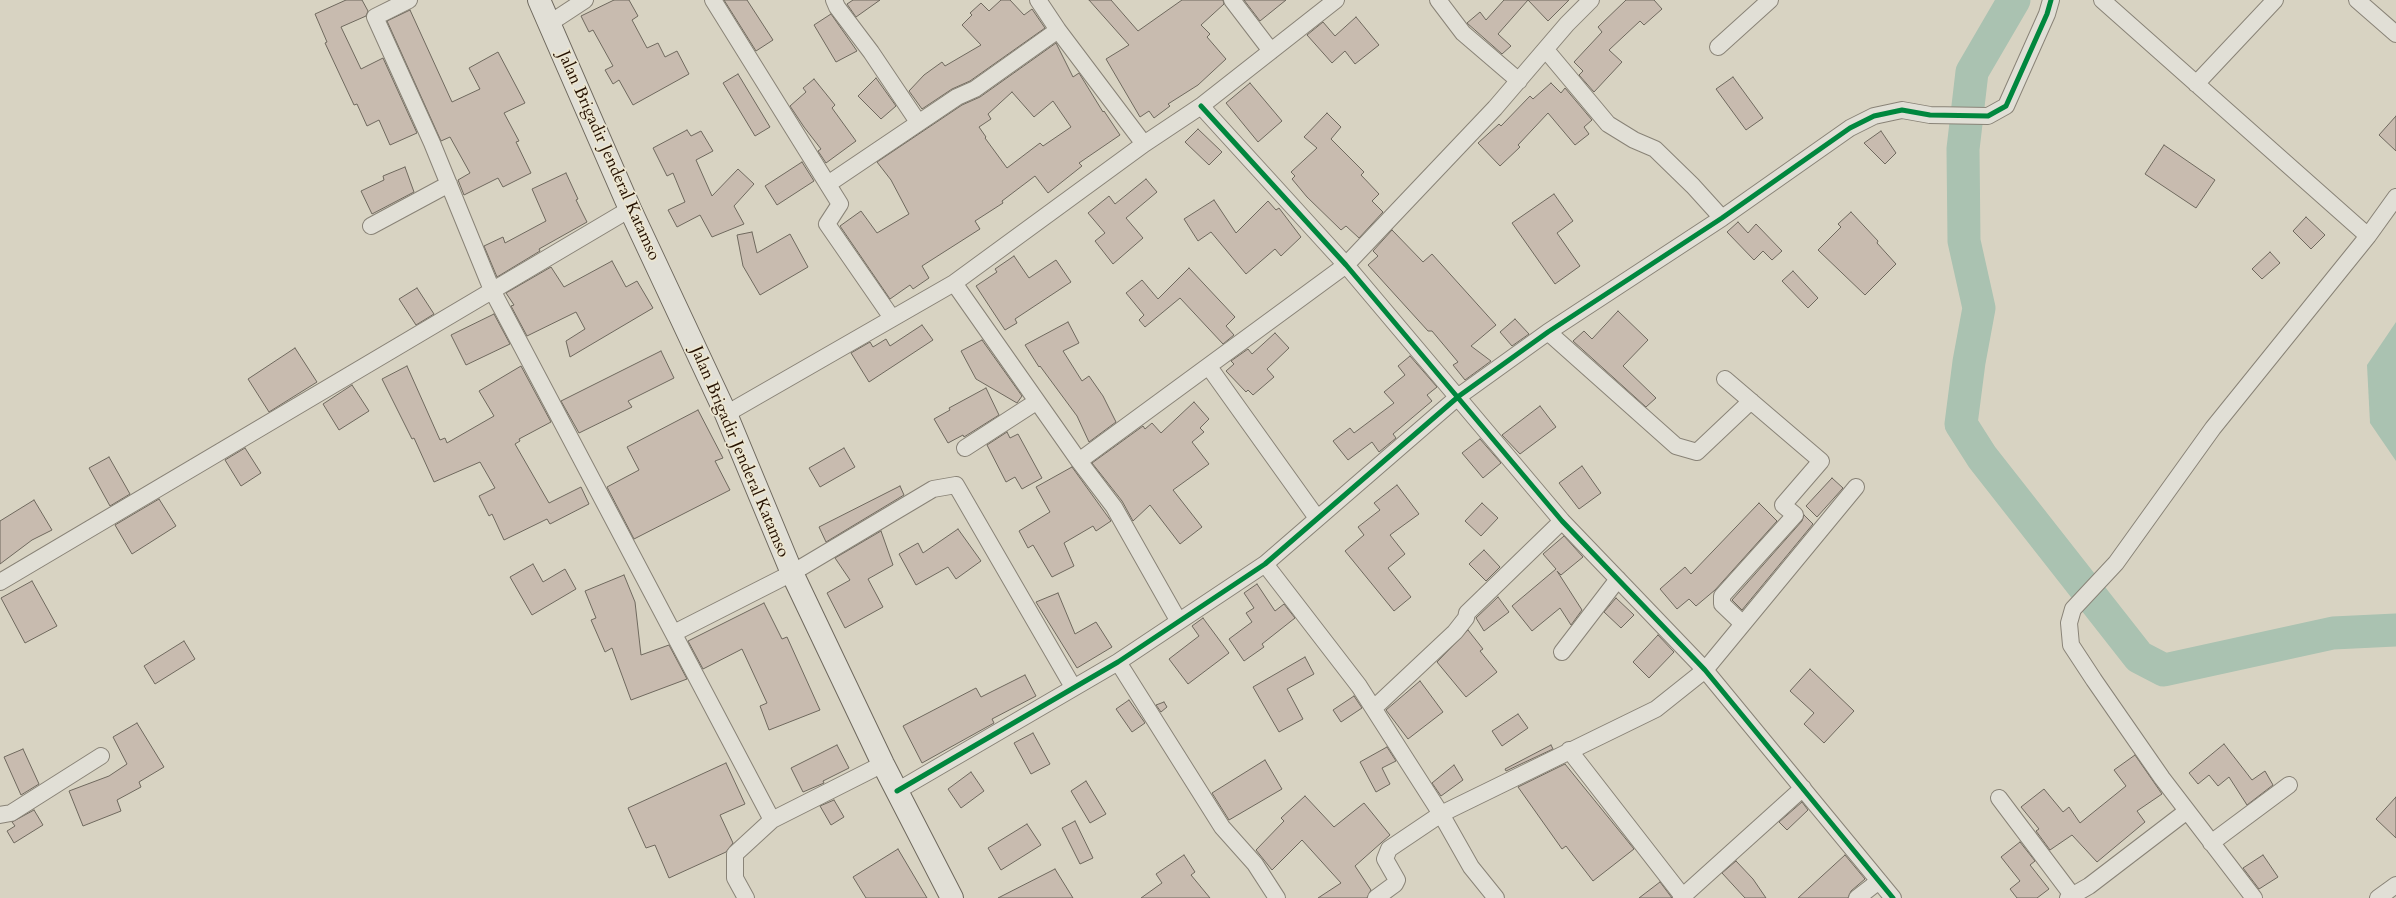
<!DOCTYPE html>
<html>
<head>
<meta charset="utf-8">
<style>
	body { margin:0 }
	canvas { display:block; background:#d8d3c2 }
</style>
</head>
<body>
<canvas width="2396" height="898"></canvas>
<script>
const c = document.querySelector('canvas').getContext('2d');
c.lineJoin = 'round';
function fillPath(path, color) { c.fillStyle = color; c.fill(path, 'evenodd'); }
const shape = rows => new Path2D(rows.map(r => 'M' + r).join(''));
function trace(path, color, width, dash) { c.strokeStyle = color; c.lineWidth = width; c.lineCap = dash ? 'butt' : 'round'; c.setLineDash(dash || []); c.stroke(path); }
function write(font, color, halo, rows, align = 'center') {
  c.font = font + ' Cardo,serif'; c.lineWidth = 3.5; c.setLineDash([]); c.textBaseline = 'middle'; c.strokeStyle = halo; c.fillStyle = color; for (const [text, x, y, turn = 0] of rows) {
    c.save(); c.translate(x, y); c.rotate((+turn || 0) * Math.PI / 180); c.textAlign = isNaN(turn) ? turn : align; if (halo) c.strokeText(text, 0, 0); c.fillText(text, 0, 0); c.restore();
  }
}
fillPath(shape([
	[2396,322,2396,461,2370,423,2367,365]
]), '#aac2b1');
trace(shape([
	[2014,0,1972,72,1963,149,1964,241,1979,308,1969,362,1961,424,1982,457,2139,657,2164,670,2333,633,2396,630]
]), '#aac2b1', 33);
const building = shape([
	[346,0,362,0,368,11,366,16,341,27,361,69,383,58,417,133,390,145,379,120,367,126,357,104,354,105,325,43,327,42,315,14,346,0],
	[614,0,629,0,638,16,632,20,647,48,658,43,665,57,677,51,689,74,633,105,619,80,613,84,605,70,613,66,593,30,589,32,581,16,614,0],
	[724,0,747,0,773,40,756,51,724,0],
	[853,0,880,0,856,17,847,4,853,0],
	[1001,0,1010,0,1024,15,1032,9,1045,28,970,81,952,89,922,109,909,91,924,75,942,62,945,66,981,45,962,25,972,15,970,13,981,3,989,11,1001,0],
	[1089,0,1111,0,1138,31,1182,0,1223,0,1224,4,1201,25,1210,34,1207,37,1226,59,1198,85,1168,104,1170,106,1154,118,1149,111,1140,117,1106,59,1129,45,1089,0],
	[1244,0,1286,0,1260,21,1244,0],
	[1504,0,1569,0,1548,21,1528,0,1498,34,1511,46,1502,54,1467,23,1480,12,1486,20,1504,0],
	[1626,0,1654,0,1662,9,1644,25,1640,21,1609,50,1622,62,1594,92,1579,75,1583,71,1574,62,1602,32,1598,27,1626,0],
	[410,10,452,102,480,89,469,68,498,52,525,103,504,113,519,141,516,142,531,173,503,187,498,178,464,195,458,180,470,173,450,137,441,141,387,21,410,10],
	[831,14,857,51,836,62,814,25,831,14],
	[1356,17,1379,45,1355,64,1345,51,1332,63,1307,35,1323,22,1335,36,1356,17],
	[1056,43,1073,77,1079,73,1103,112,1104,111,1120,135,1079,163,1082,166,1048,193,1035,176,1002,201,1003,203,975,221,980,229,922,266,929,278,913,289,910,285,890,299,840,226,861,211,877,233,909,214,891,180,877,162,962,105,980,97,1056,43],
	[1012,92,1034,117,1053,101,1071,127,1043,146,1040,143,1007,168,985,138,986,137,979,127,991,119,988,114,1012,92],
	[738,74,770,127,755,136,723,83,738,74],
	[1733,77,1763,118,1746,130,1716,89,1733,77],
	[876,78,896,106,881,119,858,96,876,78],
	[814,79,835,105,832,108,856,141,826,163,818,151,821,149,804,127,790,106,806,92,803,88,814,79],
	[1250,83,1282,121,1258,142,1226,103,1250,83],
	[1551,83,1561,93,1565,88,1592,120,1584,127,1589,134,1575,145,1548,113,1518,145,1520,147,1500,166,1478,143,1499,124,1501,126,1530,96,1533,99,1551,83],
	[1327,113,1341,127,1331,139,1364,172,1361,175,1379,194,1372,201,1383,212,1359,238,1346,226,1341,230,1307,197,1292,179,1295,176,1291,172,1317,148,1304,137,1327,113],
	[2396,116,2396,151,2379,135,2396,116],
	[1198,129,1222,152,1209,165,1185,142,1198,129],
	[687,130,691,136,701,131,713,151,696,160,712,196,738,169,754,184,734,206,744,224,712,237,700,215,677,227,668,210,685,202,673,173,667,176,653,148,687,130],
	[1881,131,1896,153,1885,164,1864,143,1881,131],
	[2164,145,2215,180,2196,208,2145,174,2164,145],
	[802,162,814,181,777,205,765,186,802,162],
	[405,167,414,192,372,214,361,191,384,180,383,176,405,167],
	[566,173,578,199,576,200,587,222,539,249,540,251,497,277,484,246,503,237,505,243,546,221,532,189,566,173],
	[1146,179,1157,192,1126,218,1143,238,1113,264,1095,241,1105,233,1088,213,1109,196,1115,204,1146,179],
	[1554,194,1573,221,1557,233,1580,266,1555,284,1512,223,1554,194],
	[1214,200,1236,233,1268,201,1276,210,1279,208,1301,237,1281,256,1275,249,1246,274,1211,232,1198,241,1184,219,1214,200],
	[1851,212,1878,241,1877,243,1896,264,1865,295,1818,250,1841,227,1838,224,1851,212],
	[2306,217,2325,235,2311,249,2293,231,2306,217],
	[1738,222,1748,233,1756,224,1782,251,1772,260,1763,251,1754,260,1727,232,1738,222],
	[1392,230,1423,262,1432,254,1496,325,1471,346,1491,361,1465,380,1453,365,1458,362,1432,331,1428,331,1368,265,1378,256,1373,251,1392,230],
	[752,232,757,253,790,234,808,267,760,295,743,266,737,235,752,232],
	[2270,252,2280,263,2262,279,2252,269,2270,252],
	[1014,256,1029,278,1056,260,1071,282,1015,319,1017,323,1005,330,976,286,997,272,995,269,1014,256],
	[612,261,626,287,637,281,653,308,570,357,566,341,585,329,576,312,527,336,511,306,514,305,506,293,551,267,564,287,612,261],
	[1189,268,1235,317,1226,326,1234,335,1223,344,1180,298,1145,327,1139,320,1144,315,1126,293,1142,280,1158,299,1189,268],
	[1793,271,1818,298,1808,308,1782,281,1793,271],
	[417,288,434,314,416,325,399,299,417,288],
	[1618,311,1648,340,1623,366,1656,398,1646,407,1573,341,1584,331,1592,339,1618,311],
	[494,314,510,344,466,365,451,335,494,314],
	[1515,319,1529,334,1512,346,1500,332,1515,319],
	[1068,322,1079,343,1063,351,1082,381,1089,376,1103,396,1116,422,1089,442,1077,416,1040,366,1039,367,1025,345,1068,322],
	[922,325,933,340,869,382,851,353,870,342,873,347,886,339,890,346,922,325],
	[1275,333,1289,348,1267,369,1274,377,1253,395,1248,390,1246,392,1226,371,1234,364,1231,361,1248,349,1252,354,1275,333],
	[982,340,1022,396,1017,403,976,379,961,351,982,340],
	[295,348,317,382,269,412,248,379,295,348],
	[661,351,674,378,628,401,632,407,579,433,561,401,661,351],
	[1410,356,1437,387,1427,395,1432,401,1393,434,1396,438,1379,452,1372,442,1348,460,1333,441,1350,428,1354,433,1394,403,1384,392,1405,375,1398,366,1410,356],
	[407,366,440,440,445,438,447,443,494,416,479,391,521,366,551,422,519,439,520,441,515,444,549,503,581,487,589,504,550,524,547,519,504,540,492,514,489,516,479,496,495,488,480,462,434,482,414,438,412,439,382,379,407,366],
	[352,385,369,411,339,430,323,404,352,385],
	[986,388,999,415,964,437,963,435,948,443,934,419,950,410,949,408,986,388],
	[1194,402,1209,419,1200,428,1204,432,1192,442,1209,464,1173,490,1202,527,1180,544,1150,505,1133,521,1122,501,1092,463,1143,426,1145,429,1152,423,1161,433,1194,402],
	[1540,406,1556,427,1520,454,1502,435,1540,406],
	[698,410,723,458,715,461,730,490,634,539,607,487,639,470,627,447,698,410],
	[1007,432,1010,438,1018,434,1042,478,1022,489,1015,477,1006,482,987,445,1007,432],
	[1480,439,1501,463,1483,478,1462,453,1480,439],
	[245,448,261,473,241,486,225,460,245,448],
	[844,448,855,467,820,487,809,468,844,448],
	[109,457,130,494,110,506,89,468,109,457],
	[1582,466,1601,493,1579,509,1559,483,1582,466],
	[1072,467,1111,521,1096,531,1093,526,1064,543,1074,566,1052,577,1033,545,1028,548,1019,531,1050,512,1036,487,1072,467],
	[1832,478,1843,488,1817,517,1806,506,1832,478],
	[1397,485,1419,514,1390,535,1405,554,1388,568,1411,597,1394,611,1345,551,1364,535,1358,527,1380,510,1374,503,1397,485],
	[900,486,904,495,826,542,819,527,900,486],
	[159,499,176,526,132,554,115,525,159,499],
	[34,500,52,530,32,540,0,564,0,521,34,500],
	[1482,503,1498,518,1481,536,1465,521,1482,503],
	[1759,503,1777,521,1715,590,1696,606,1689,599,1677,609,1660,589,1685,567,1691,574,1759,503],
	[1804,515,1813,524,1742,610,1732,600,1802,521,1804,515],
	[958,529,981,561,956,579,948,567,916,585,899,554,918,543,923,553,958,529],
	[881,531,893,565,868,579,883,607,845,628,827,593,850,580,835,558,881,531],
	[1564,536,1583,557,1561,575,1557,571,1582,610,1571,625,1560,608,1532,631,1512,606,1556,569,1543,554,1564,536],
	[1484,550,1500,567,1486,581,1469,564,1484,550],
	[533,564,543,582,565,569,576,589,532,615,510,577,533,564],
	[624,575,635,602,641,655,669,645,687,679,631,700,612,648,605,652,591,620,596,618,585,591,624,575],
	[32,581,57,626,25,643,1,598,32,581],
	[1257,584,1275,611,1284,604,1295,618,1262,644,1264,647,1244,661,1229,639,1252,622,1246,613,1254,608,1244,593,1257,584],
	[1058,593,1075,634,1096,622,1112,647,1077,668,1036,602,1058,593],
	[1498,597,1509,612,1484,631,1476,618,1498,597],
	[1616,598,1634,615,1621,628,1604,612,1616,598],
	[764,603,782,639,787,637,820,710,769,730,760,706,767,703,742,649,703,669,688,641,764,603],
	[1203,618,1229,653,1188,684,1169,659,1199,636,1192,626,1203,618],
	[1468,630,1483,649,1480,651,1497,672,1466,697,1437,662,1468,630],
	[1658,635,1674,652,1649,678,1633,662,1658,635],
	[184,641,195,659,155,684,144,666,184,641],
	[1305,657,1314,674,1287,689,1303,719,1279,732,1253,687,1305,657],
	[1810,669,1854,711,1824,743,1804,724,1814,713,1790,691,1810,669],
	[1025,675,1036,696,992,719,994,723,922,763,903,726,976,688,981,697,1025,675],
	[1420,681,1443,712,1408,739,1386,710,1420,681],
	[1354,696,1362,708,1341,722,1333,710,1354,696],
	[1129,700,1145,723,1132,732,1116,709,1129,700],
	[1164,702,1167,707,1161,712,1156,705,1164,702],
	[1518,714,1528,728,1502,746,1492,731,1518,714],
	[137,723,164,767,139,782,141,787,117,800,121,811,83,826,69,791,109,776,127,764,113,737,137,723],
	[1033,733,1050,764,1031,774,1014,743,1033,733],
	[2224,744,2252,780,2265,771,2273,785,2247,805,2229,777,2218,786,2209,775,2198,784,2189,773,2224,744],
	[837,745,849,768,823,781,824,783,803,792,791,768,837,745],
	[1551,745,1553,749,1506,771,1505,769,1551,745],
	[1387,747,1396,761,1382,768,1390,784,1376,792,1360,762,1387,747],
	[23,749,39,784,21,795,4,757,23,749],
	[2135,755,2162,794,2137,811,2145,822,2097,862,2072,835,2050,850,2036,831,2039,829,2021,807,2044,789,2063,812,2069,807,2080,823,2126,786,2114,770,2135,755],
	[1265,760,1282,789,1229,820,1212,793,1265,760],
	[726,763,745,804,720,815,733,843,726,852,669,878,655,845,646,848,628,808,726,763],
	[1565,764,1634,849,1593,881,1566,846,1562,849,1518,787,1565,764],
	[1454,765,1463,780,1441,796,1432,783,1454,765],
	[971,772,984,791,961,808,948,789,971,772],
	[1086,781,1106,814,1090,823,1071,791,1086,781],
	[1305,796,1334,827,1364,803,1390,835,1355,866,1371,890,1367,898,1318,898,1341,883,1302,840,1272,870,1256,850,1284,821,1281,818,1305,796],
	[2396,797,2396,838,2376,819,2396,797],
	[834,800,844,817,831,825,820,806,834,800],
	[1802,802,1808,810,1787,830,1779,822,1802,802],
	[34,810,43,825,14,843,7,831,15,826,12,822,34,810],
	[1075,821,1093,858,1080,864,1062,828,1075,821],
	[1027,824,1041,845,1001,870,988,848,1027,824],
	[2020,842,2035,861,2030,865,2049,889,2037,898,2017,898,2010,889,2020,881,2001,857,2020,842],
	[898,849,927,898,866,898,853,877,898,849],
	[1184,855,1195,872,1191,875,1210,898,1141,898,1162,883,1156,874,1184,855],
	[1845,855,1865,879,1851,891,1848,898,1798,898,1845,855],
	[2263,855,2278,877,2259,889,2243,868,2263,855],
	[1736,861,1753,879,1766,898,1745,898,1722,873,1736,861],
	[1055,869,1073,898,998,898,1055,869],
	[1660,882,1672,898,1639,898,1660,882]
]);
fillPath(building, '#c8bbaf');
trace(building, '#6f695e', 1);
const minor = shape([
	[409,0,375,17,432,143,492,290,772,820],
	[713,0,840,204,827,224,892,318],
	[834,0,837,7,871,52,918,122],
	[1038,0,1058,30,1144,144],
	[1232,0,1271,51],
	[1438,0,1463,33,1519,81],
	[2102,0,2368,236],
	[2357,0,2396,34],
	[550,23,585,0],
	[1718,47,1770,0],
	[1546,50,1608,124,1634,140,1655,149,1693,186,1722,218],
	[2196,84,2275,0],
	[1201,106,1346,265,1562,521,1705,670,1893,898],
	[828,184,957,97,975,89,1058,30],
	[371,226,449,184],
	[954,283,1079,461,1114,507,1178,620],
	[1548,332,1676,446,1697,452,1751,401],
	[1209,367,1317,518],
	[1725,379,1821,461,1783,505,1795,515,1722,596,1722,604,1743,624],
	[726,414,954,283,1144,144,1201,106,1336,0],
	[965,448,1036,402],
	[1079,461,1346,265,1495,108,1567,24,1591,0],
	[1265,564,1359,686,1441,814,1471,867,1496,898],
	[0,582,630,209],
	[674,633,792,573,933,489,956,485,1073,687],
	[1562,652,1618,579],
	[1118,662,1222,827,1255,864,1277,898],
	[1374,708,1455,632,1466,618,1467,613,1562,521],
	[1569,750,1684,898],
	[897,791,1118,662,1265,564,1459,396,1548,332,1722,218,1850,128,1874,116,1902,110,1930,115,1988,116,2006,106,2047,14,2051,0],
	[1999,798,2072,895],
	[0,815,11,813,101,756],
	[2211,843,2289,785],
	[746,898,735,878,735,854,772,820,883,764],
	[1376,898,1395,884,1397,880,1385,859,1389,849,1441,814,1656,709,1705,670,1856,487],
	[1681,898,1803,788],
	[1857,898,1879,881],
	[2068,898,2089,886,2187,811],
	[2254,898,2162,778,2094,680,2071,645,2069,623,2073,609,2116,563,2213,428,2368,236,2396,197],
	[2378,898,2396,885]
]);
const secondary = shape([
	[539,0,630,209,726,414,792,573,883,764,952,898]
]);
trace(minor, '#898377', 18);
trace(secondary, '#6f695e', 24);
trace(minor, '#e1dfd6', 16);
trace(secondary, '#e1dfd6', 22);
trace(shape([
	[1201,106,1346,265,1562,521,1705,670,1893,898],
	[897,791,1118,662,1265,564,1459,396,1548,332,1722,218,1850,128,1874,116,1902,110,1930,115,1988,116,2006,106,2047,14,2051,0]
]), '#00873e', 5);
write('17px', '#251100', '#ece6d1', [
	["Jalan Brigadir Jenderal Katamso",608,156,66],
	["Jalan Brigadir Jenderal Katamso",739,452,67]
]);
</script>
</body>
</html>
